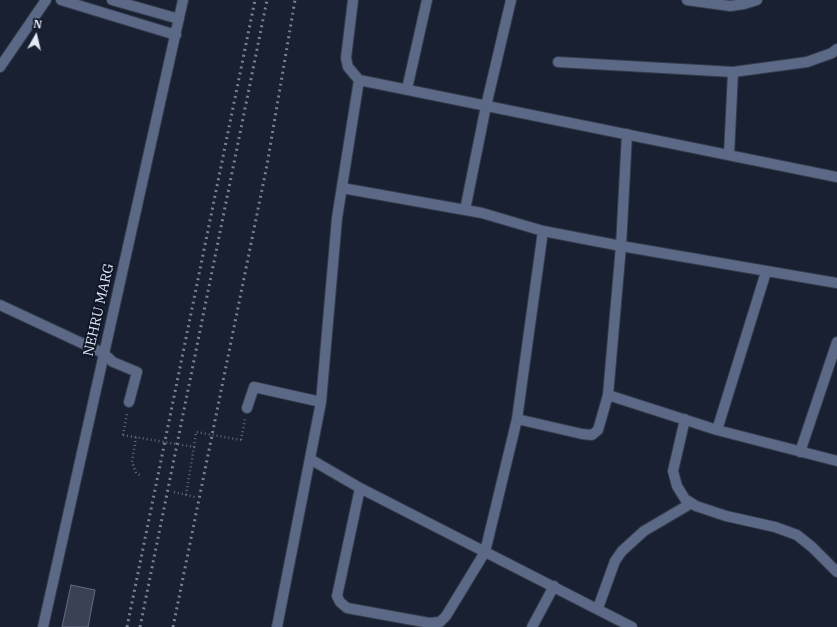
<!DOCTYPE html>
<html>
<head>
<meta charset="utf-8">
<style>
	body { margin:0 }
	#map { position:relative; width:837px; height:627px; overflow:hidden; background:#182031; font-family:"IBM Plex Serif",serif }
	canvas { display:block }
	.north { position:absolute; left:16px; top:16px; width:40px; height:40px; -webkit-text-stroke:3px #0f1627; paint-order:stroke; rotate:8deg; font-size:11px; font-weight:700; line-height:16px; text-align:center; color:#e3e9f5 }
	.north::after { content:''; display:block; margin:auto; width:14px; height:18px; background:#e3e9f5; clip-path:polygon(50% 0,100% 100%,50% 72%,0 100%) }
</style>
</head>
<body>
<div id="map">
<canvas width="837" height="627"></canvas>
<div class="north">N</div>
</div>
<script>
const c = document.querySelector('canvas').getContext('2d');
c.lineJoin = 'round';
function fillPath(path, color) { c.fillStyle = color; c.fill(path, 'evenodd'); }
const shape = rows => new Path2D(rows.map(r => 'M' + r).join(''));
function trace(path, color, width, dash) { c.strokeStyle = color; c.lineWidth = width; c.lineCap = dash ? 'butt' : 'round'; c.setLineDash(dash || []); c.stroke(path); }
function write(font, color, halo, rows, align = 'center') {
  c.font = font + ' "IBM Plex Serif",serif'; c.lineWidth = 4; c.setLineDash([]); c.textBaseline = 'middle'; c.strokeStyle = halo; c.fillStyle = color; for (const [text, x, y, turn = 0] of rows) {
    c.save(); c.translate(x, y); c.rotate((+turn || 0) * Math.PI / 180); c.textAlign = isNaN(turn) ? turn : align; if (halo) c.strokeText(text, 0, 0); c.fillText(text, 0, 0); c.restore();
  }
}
const building = shape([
	[71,585,95,590,88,627,62,627,71,585]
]);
fillPath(building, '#394154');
trace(building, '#646d82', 1);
const minor = shape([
	[61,0,176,35],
	[112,0,179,19],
	[353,0,346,58,348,67,359,80,837,177],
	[687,0,730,6,744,4,757,0],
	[558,62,733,72,807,62,832,53,837,49],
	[0,67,46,0],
	[407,89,427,0],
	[729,155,733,72],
	[342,188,482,213,543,231,621,246,837,283],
	[465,210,486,106,511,0],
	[0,305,103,353,113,362,137,372,129,402],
	[608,395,717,430,837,461],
	[247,408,254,387,321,402],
	[517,419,582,434,592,435,598,430,608,395,621,246,627,134],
	[685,419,673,471,677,486,685,499,696,506,726,516,775,527,797,535,812,547,837,572],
	[717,430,766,272],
	[800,452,837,342],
	[310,459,360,488,632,627],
	[360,488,337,596,340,602,347,608,429,623,440,622,446,616,485,552,517,419,543,231],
	[598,608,615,561,622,551,644,531,690,504],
	[43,627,183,0],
	[277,627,321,402,337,218,359,80],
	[532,627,554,586]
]);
trace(minor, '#343c4c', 12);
trace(shape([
	[123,435,127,413],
	[136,437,132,462,136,473,142,476],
	[241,440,245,419],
	[174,492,195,497],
	[186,495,194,447]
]), '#616978', 2.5, [1, 3]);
trace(minor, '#5b6986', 10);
trace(shape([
	[127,627,255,0],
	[140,627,267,0],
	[173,627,267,165,295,0]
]), '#79808f', 3, [2, 4]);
trace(shape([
	[123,435,194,447,196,432,241,440]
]), '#616978', 2.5, [1, 3]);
write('14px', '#e3e9f5', '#0f1627', [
	["NEHRU MARG",99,310,-77]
]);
</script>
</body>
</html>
